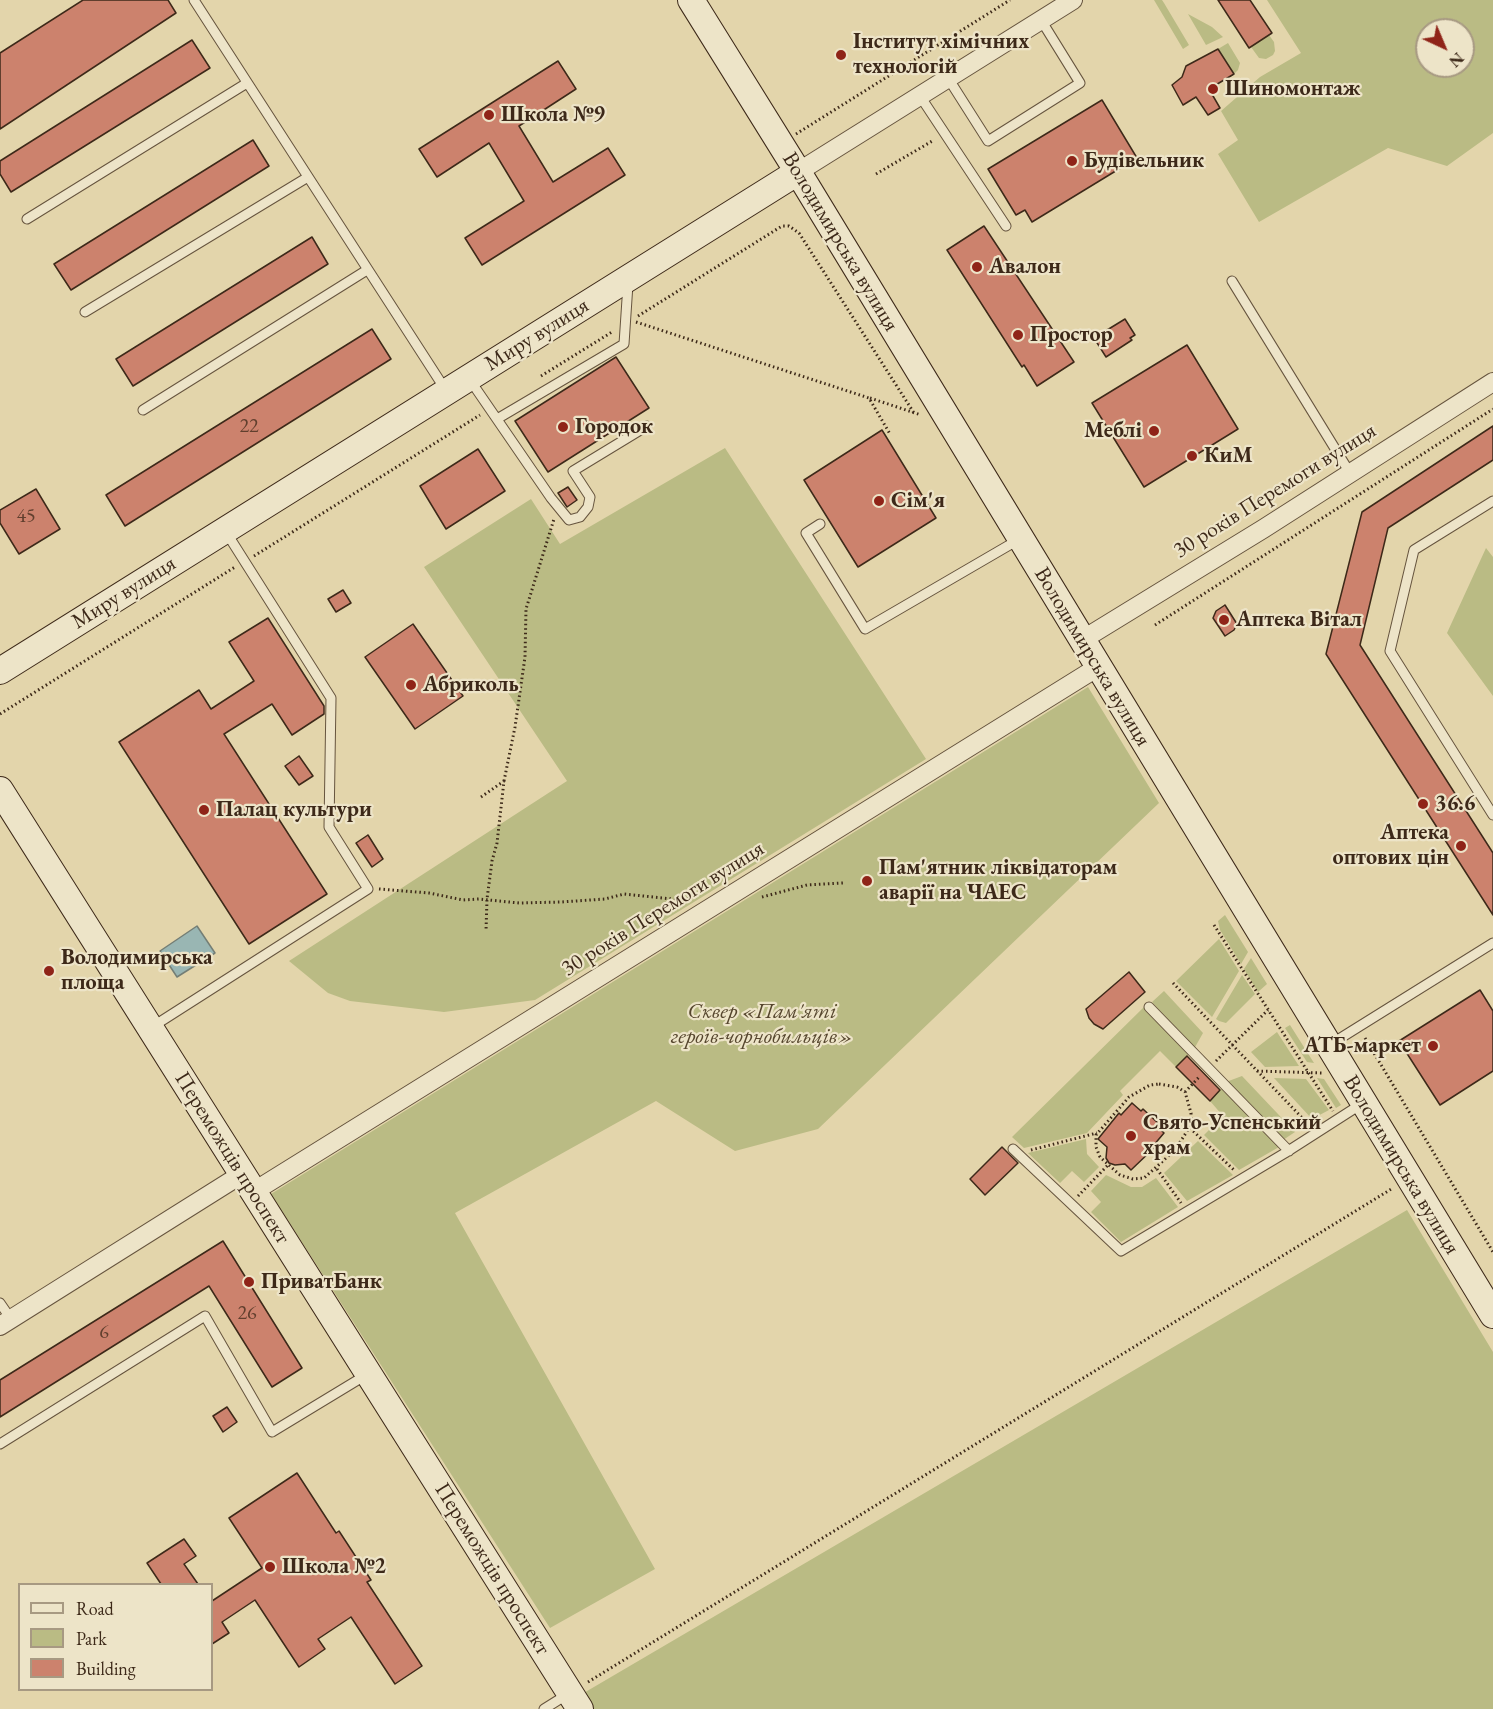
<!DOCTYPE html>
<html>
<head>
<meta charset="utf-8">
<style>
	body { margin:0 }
	#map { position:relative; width:1493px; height:1709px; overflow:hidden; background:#e3d5ab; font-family:"EB Garamond",serif }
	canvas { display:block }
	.legend { position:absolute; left:18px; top:1583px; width:195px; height:108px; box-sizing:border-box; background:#ede4c8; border:2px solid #a79982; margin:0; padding:8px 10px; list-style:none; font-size:18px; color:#3d2919 }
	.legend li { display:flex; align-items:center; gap:12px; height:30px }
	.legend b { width:30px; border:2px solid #a79982 }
	.north { position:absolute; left:1415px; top:18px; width:60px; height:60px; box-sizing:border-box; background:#ede4c8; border:2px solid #a79982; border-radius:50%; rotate:136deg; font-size:16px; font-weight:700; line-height:24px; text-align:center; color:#3d2919 }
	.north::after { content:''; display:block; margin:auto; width:21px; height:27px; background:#8f2418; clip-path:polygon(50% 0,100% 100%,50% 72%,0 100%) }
</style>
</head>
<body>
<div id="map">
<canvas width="1493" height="1709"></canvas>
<ul class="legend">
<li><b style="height:8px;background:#ede4c8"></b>Road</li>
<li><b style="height:16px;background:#babb84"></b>Park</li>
<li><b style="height:16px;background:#cc826d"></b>Building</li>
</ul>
<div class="north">N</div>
</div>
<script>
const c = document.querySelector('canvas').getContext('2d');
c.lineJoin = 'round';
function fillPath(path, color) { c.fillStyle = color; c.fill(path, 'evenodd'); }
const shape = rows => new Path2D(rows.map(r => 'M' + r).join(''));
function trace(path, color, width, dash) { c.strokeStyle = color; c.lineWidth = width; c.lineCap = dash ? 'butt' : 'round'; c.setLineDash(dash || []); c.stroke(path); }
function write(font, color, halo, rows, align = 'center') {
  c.font = font + ' "EB Garamond",serif'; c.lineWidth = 4.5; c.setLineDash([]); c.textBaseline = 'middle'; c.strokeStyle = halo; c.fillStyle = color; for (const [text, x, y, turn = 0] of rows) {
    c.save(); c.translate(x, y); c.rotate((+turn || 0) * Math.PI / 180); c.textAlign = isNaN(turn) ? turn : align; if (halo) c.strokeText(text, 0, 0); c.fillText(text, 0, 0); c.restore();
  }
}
fillPath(shape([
	[1154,0,1162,0,1164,3,1189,45,1183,49],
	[1267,0,1493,0,1493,133,1447,166,1388,148,1259,222,1218,154,1238,140,1221,111,1260,77,1301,53],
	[1427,30,1463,30,1463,66,1427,66],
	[1188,14,1212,27,1223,37,1206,45],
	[1269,35,1274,42,1275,51,1273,55,1266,59,1259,58,1251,47],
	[1228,43,1240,63,1238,70,1234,74,1218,49],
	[725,448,926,759,535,1000,444,1012,350,1001,328,993,289,961,567,781,424,567,531,499,560,544],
	[1486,548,1493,557,1493,696,1447,633],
	[1088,687,1159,803,818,1129,735,1151,656,1101,455,1213,655,1569,550,1628,271,1194],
	[1225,915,1248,952,1241,964,1220,930,1218,921],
	[1219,939,1239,971,1212,1017,1176,981],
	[1251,958,1267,984,1258,992,1244,969],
	[1242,975,1255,994,1226,1023,1219,1021,1216,1019],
	[1164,991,1203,1033,1194,1049,1152,1002],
	[1144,1007,1189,1054,1176,1067,1160,1051,1120,1091,1123,1095,1087,1133,1024,1148,1012,1137],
	[1290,1025,1314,1063,1307,1062,1285,1028],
	[1277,1032,1299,1066,1265,1067,1251,1052],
	[1242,1076,1295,1132,1283,1140,1226,1082],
	[1274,1078,1306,1079,1329,1110,1312,1119],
	[1317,1078,1324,1079,1341,1105,1336,1108],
	[1222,1088,1279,1147,1239,1170,1204,1135,1223,1116,1210,1101],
	[1086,1139,1087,1154,1099,1167,1084,1182,1072,1171,1060,1183,1028,1153],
	[1198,1141,1233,1175,1187,1201,1164,1173],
	[1106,1175,1131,1187,1142,1187,1156,1178,1178,1207,1121,1242,1091,1212,1101,1202,1091,1191],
	[1407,1210,1493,1352,1493,1709,592,1709,582,1694]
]), '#babb84');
const water = shape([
	[197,926,215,953,177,977,160,951,197,926]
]);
fillPath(water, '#99b6b3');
trace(water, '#747e75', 1.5);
const building = shape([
	[83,0,168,0,176,13,0,129,0,53,83,0],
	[1218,0,1250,0,1272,33,1249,48,1218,0],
	[192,40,210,68,11,192,0,174,0,161,192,40],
	[1218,49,1234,74,1209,89,1220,108,1208,115,1196,97,1183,105,1172,85,1182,77,1186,66,1218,49],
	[558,61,576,89,519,126,553,182,608,148,625,175,482,265,465,238,524,201,489,143,437,177,419,149,558,61],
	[1102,100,1137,158,1032,222,1025,210,1016,215,988,169,1102,100],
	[253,140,269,166,71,290,54,264,253,140],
	[984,226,1074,362,1037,386,1024,365,1022,367,947,250,984,226],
	[312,237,328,264,133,386,116,359,312,237],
	[1125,319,1135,335,1130,338,1132,340,1106,357,1094,338,1125,319],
	[372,329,391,359,125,526,106,495,372,329],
	[1187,345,1238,429,1144,487,1092,403,1187,345],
	[616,357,649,408,548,472,515,421,616,357],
	[1493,426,1493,460,1388,528,1360,645,1493,853,1493,915,1326,654,1362,512,1493,426],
	[882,430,936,518,858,567,804,480,882,430],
	[478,449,505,491,446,529,420,486,478,449],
	[568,487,577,500,567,507,558,493,568,487],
	[36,489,60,529,19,554,0,523,0,510,36,489],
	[343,590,351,603,336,612,328,599,343,590],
	[1225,605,1237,624,1234,630,1225,636,1213,618,1216,611,1225,605],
	[268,618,324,706,324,714,292,735,272,704,224,734,327,894,249,944,119,742,199,690,211,709,254,681,229,642,268,618],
	[413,624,463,696,415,729,365,657,413,624],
	[299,756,313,776,299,785,285,766,299,756],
	[368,835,383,859,372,867,356,843,368,835],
	[1129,972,1145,992,1103,1029,1094,1024,1089,1018,1086,1009,1129,972],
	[1480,990,1493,1011,1493,1071,1440,1105,1399,1041,1480,990],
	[1187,1056,1220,1090,1210,1101,1176,1067,1187,1056],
	[1132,1103,1141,1111,1143,1109,1159,1124,1157,1126,1164,1133,1153,1146,1155,1147,1131,1170,1125,1164,1115,1165,1109,1163,1106,1158,1107,1147,1098,1139,1119,1113,1121,1115,1132,1103],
	[1002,1147,1018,1163,985,1195,970,1179,1002,1147],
	[223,1241,302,1368,272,1387,209,1286,0,1417,0,1380,223,1241],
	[227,1407,237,1422,223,1432,213,1416,227,1407],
	[297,1473,336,1533,339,1531,371,1580,367,1582,422,1666,395,1684,351,1617,318,1639,325,1649,299,1667,255,1600,222,1622,229,1633,212,1644,212,1601,262,1568,229,1518,297,1473],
	[184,1539,196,1556,184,1564,198,1584,161,1584,147,1563,184,1539]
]);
fillPath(building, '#cc826d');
trace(building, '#3d2919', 1.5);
const lane = shape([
	[194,0,445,389],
	[948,78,988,141,1080,83,1041,20],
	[920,96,1006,226],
	[27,219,247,83],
	[1232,281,1350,473],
	[85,312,308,177],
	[470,380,551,498,569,520,580,517,588,507,590,497,573,471,647,426],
	[143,410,367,270],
	[497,419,624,344,628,284],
	[1493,501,1414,550,1390,651,1493,815],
	[820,524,806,533,865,629,1018,540],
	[1149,1007,1289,1151],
	[152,1027,368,889,329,827,331,698,226,532],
	[1331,1044,1493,943],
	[1013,1149,1121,1251,1285,1153,1363,1103],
	[0,1303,11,1319],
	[0,1444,205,1316,272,1432,366,1375],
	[544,1709,568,1694]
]);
const street = shape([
	[798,172,1073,0],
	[1082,640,1263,529,1493,382],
	[253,1192,1098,667],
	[0,1326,242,1174]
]);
const secondary = shape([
	[691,0,798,172,1493,1315],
	[0,671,798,172],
	[0,790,580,1709]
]);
trace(lane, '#66543e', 11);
trace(street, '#66543e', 20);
trace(secondary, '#3d2919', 28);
trace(shape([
	[796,134,1010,0],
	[876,174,934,140],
	[638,316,782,226,789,226,799,233,914,413],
	[636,322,869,398,890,434],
	[541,376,612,332],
	[870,398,921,415],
	[254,556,480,415],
	[1155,625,1493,409],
	[0,714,235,567],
	[504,781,515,727,525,657,526,609,554,519],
	[481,797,504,781,497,843,492,861,487,899,486,931],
	[379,889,429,893,463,900,479,899,519,903,561,902,605,899,624,894,682,900,694,897],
	[762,897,807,885,843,883],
	[1214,925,1333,1111],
	[1173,983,1309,1125],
	[1365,1038,1493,1252],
	[1216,1061,1268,1010],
	[1257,1071,1322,1073],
	[1159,1084,1177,1087,1185,1092,1191,1113,1191,1125,1175,1150,1144,1178,1133,1179,1120,1175,1100,1157,1096,1147,1096,1135,1129,1097,1150,1085,1159,1084],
	[1185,1092,1200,1076],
	[1190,1128,1235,1171],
	[1031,1150,1097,1133],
	[1157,1169,1181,1203],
	[1078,1196,1108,1165],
	[588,1682,1393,1188]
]), '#3d2919', 3, [1.5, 3]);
trace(lane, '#ede4c8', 9);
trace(street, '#ede4c8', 18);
trace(secondary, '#ede4c8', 26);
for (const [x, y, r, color] of [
	[841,55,6,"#8f2418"],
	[1213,89,6,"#8f2418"],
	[489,115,6,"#8f2418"],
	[1072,161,6,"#8f2418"],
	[977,267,6,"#8f2418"],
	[1018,335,6,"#8f2418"],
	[563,427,6,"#8f2418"],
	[1154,431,6,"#8f2418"],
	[1192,456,6,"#8f2418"],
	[879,501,6,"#8f2418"],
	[1224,620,6,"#8f2418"],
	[411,685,6,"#8f2418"],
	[1423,804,6,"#8f2418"],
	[204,810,6,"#8f2418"],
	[1461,846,6,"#8f2418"],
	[867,881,6,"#8f2418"],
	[49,971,6,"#8f2418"],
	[1433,1046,6,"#8f2418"],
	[1131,1136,6,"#8f2418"],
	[249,1282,6,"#8f2418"],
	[270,1567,6,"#8f2418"]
]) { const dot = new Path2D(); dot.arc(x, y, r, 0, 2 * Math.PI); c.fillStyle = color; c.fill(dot); trace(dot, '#ede4c8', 2); }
write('20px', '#613f2e', null, [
	["22",249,427],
	["45",26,517],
	["26",247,1314],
	["6",104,1333]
]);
write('bold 22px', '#3d2919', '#ede4c8', [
	["Інститут хімічних",853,42],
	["технологій",853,67],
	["Шиномонтаж",1225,89],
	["Школа №9",501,115],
	["Будівельник",1084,161],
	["Авалон",989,267],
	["Простор",1030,335],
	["Городок",575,427],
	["Меблі",1142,431,"right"],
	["КиМ",1204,456],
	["Сім'я",891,501],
	["Аптека Вітал",1236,620],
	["Абриколь",423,685],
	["36.6",1435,804],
	["Палац культури",216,810],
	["Аптека",1449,833,"right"],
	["оптових цін",1449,858,"right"],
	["Пам'ятник ліквідаторам",879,868],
	["аварії на ЧАЕС",879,893],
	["Володимирська",61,958],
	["площа",61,983],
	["АТБ-маркет",1421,1046,"right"],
	["Свято-Успенський",1143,1123],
	["храм",1143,1148],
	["ПриватБанк",261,1282],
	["Школа №2",282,1567]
], 'left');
write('22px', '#3d2919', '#ede4c8', [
	["Володимирська вулиця",840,242,59],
	["Миру вулиця",537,335,-32],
	["30 років Перемоги вулиця",1275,491,-32],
	["Миру вулиця",124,593,-32],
	["Володимирська вулиця",1092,657,59],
	["30 років Перемоги вулиця",663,909,-32],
	["Переможців проспект",232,1158,58],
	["Володимирська вулиця",1401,1165,59],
	["Переможців проспект",492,1569,58]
]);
write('italic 22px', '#56462e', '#ede4c8', [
	["Сквер «Пам'яті",762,1012],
	["героїв-чорнобильців»",762,1037]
]);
</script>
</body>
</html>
